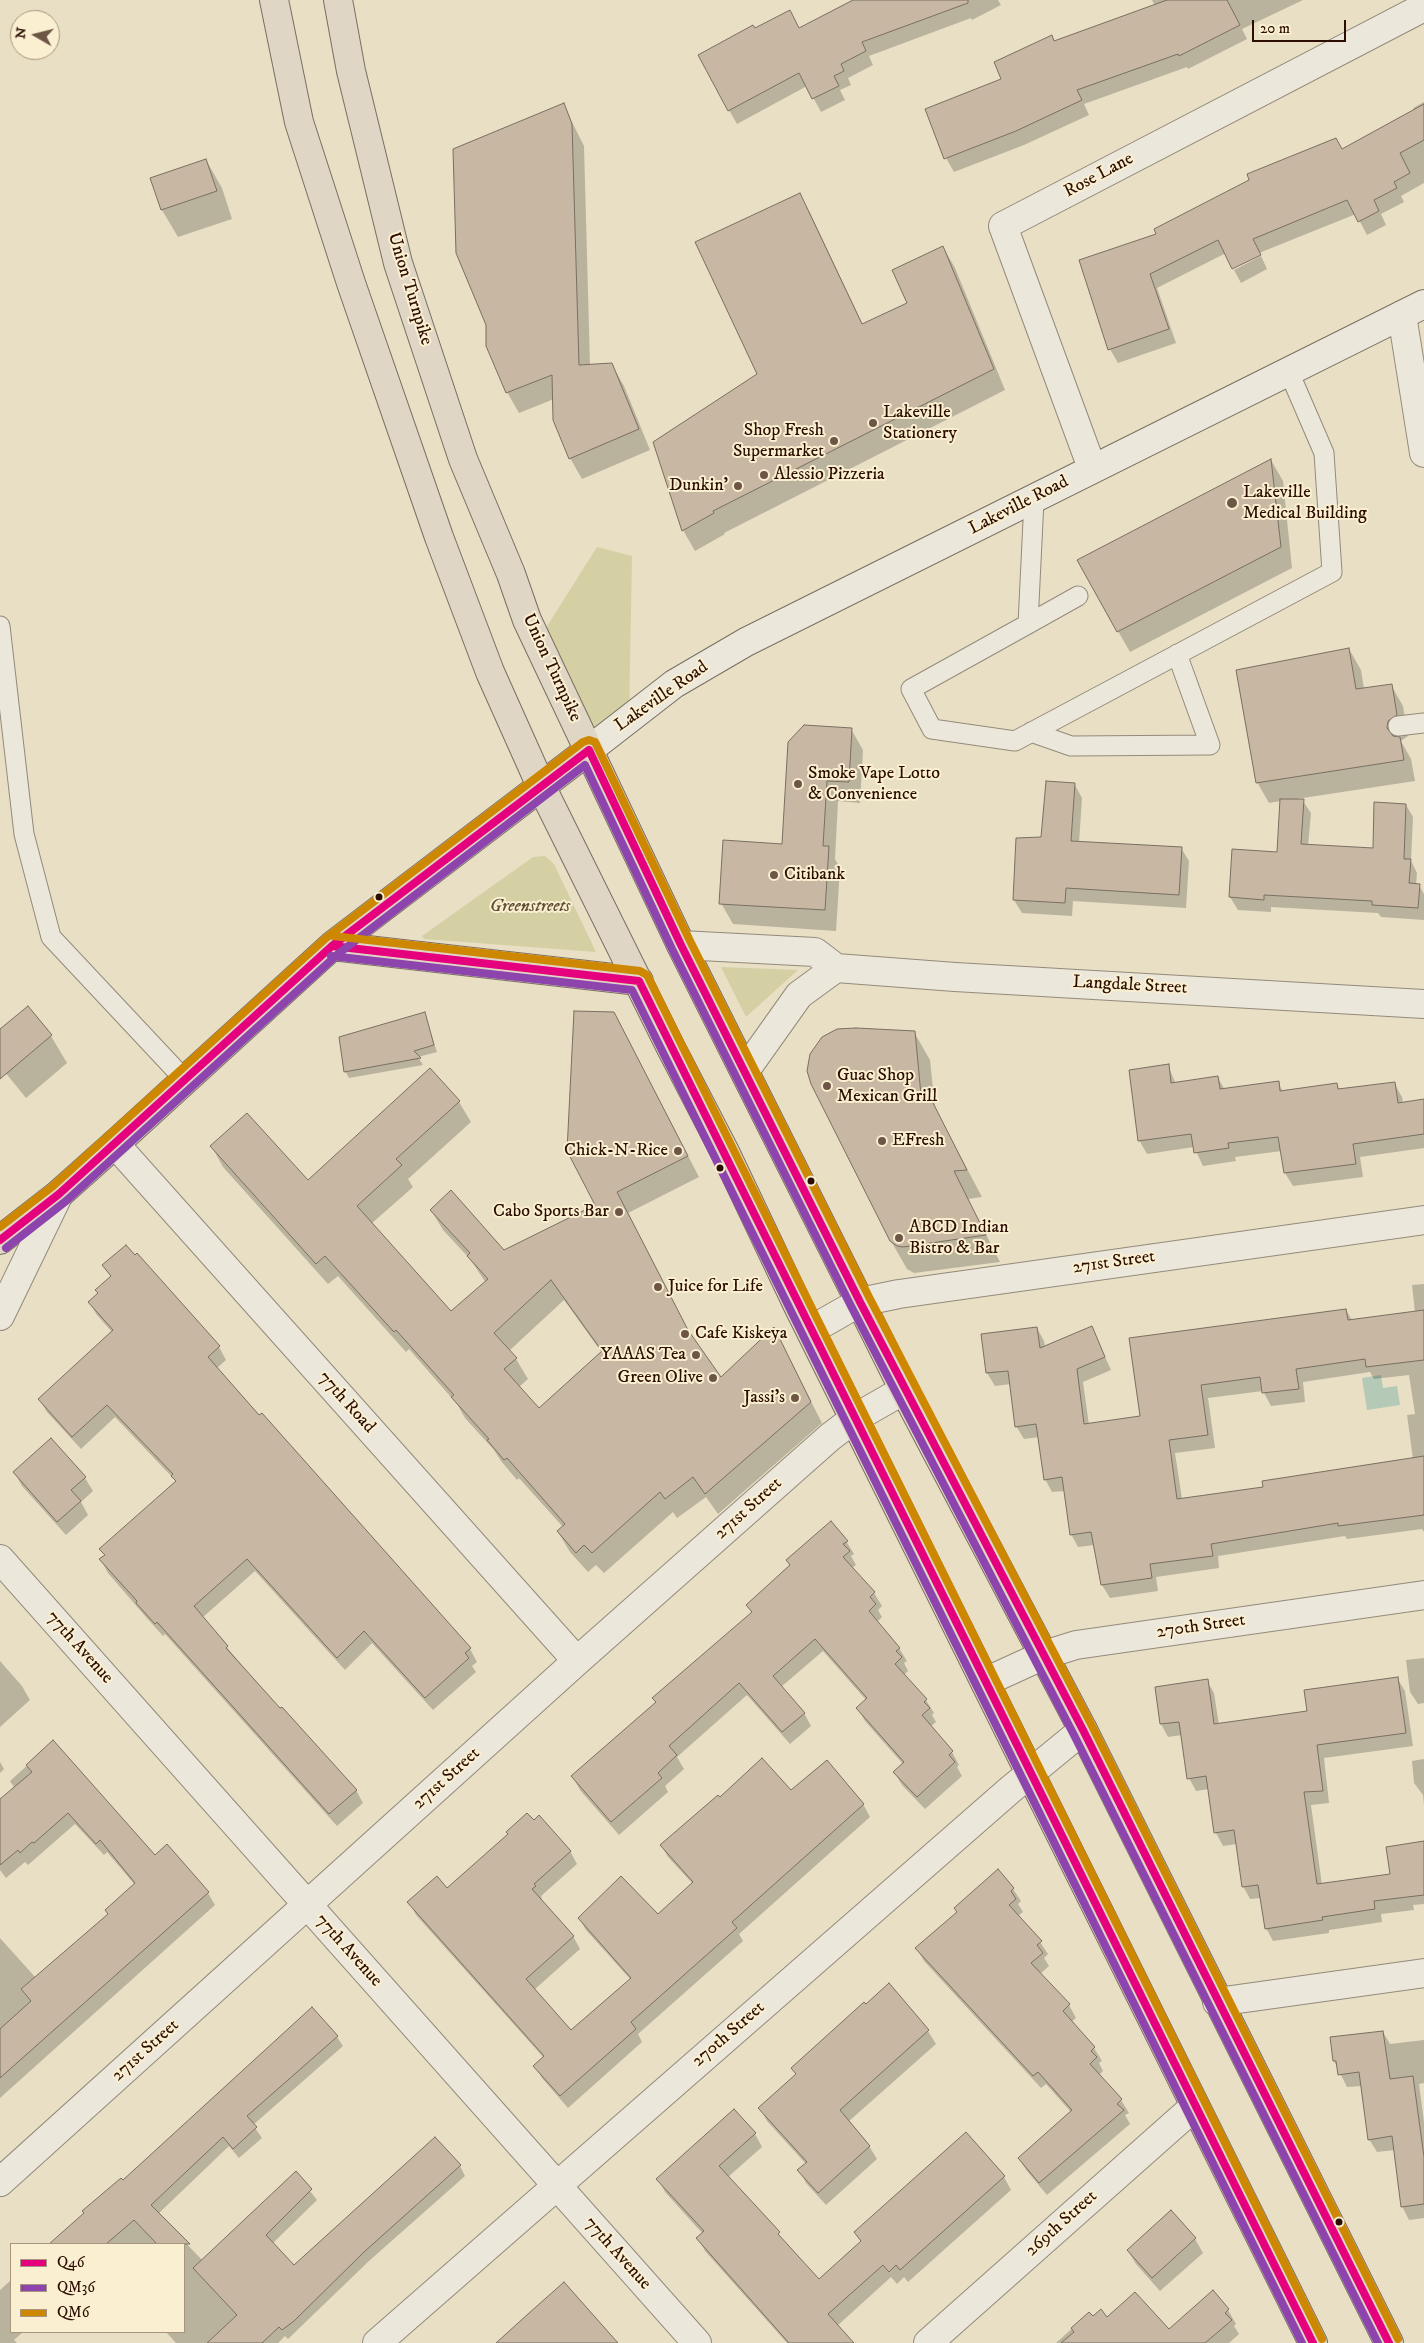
<!DOCTYPE html>
<html>
<head>
<meta charset="utf-8">
<style>
	body { margin:0 }
	#map { position:relative; width:1424px; height:2343px; overflow:hidden; background:#e8dfc5; font-family:"IM FELL DW Pica",serif }
	canvas { display:block }
	.legend { position:absolute; left:10px; top:2243px; width:175px; height:90px; box-sizing:border-box; background:#faefd0; border:1px solid #a7957e; margin:0; padding:6px 9px; list-style:none; font-size:15px; color:#2b0d02 }
	.legend li { display:flex; align-items:center; gap:10px; height:25px }
	.legend b { width:25px; border:1px solid #a7957e }
	.north { position:absolute; left:10px; top:10px; width:50px; height:50px; box-sizing:border-box; background:#faefd0; border:1px solid #a7957e; border-radius:50%; rotate:278deg; font-size:14px; font-weight:700; line-height:20px; text-align:center; color:#2b0d02 }
	.north::after { content:''; display:block; margin:auto; width:18px; height:22px; background:#6d5646; clip-path:polygon(50% 0,100% 100%,50% 72%,0 100%) }
	.scale { position:absolute; left:1252px; top:20px; width:94px; height:22px; box-sizing:border-box; border:2px solid #2b0d02; border-top:0; padding-left:6px; font-size:15px; line-height:18px; white-space:nowrap; color:#2b0d02; -webkit-text-stroke:4px #faefd0; paint-order:stroke }
</style>
</head>
<body>
<div id="map">
<canvas width="1424" height="2343"></canvas>
<ul class="legend">
<li><b style="height:6px;background:#e5007d"></b>Q46</li>
<li><b style="height:6px;background:#8e44ad"></b>QM36</li>
<li><b style="height:6px;background:#ce8700"></b>QM6</li>
</ul>
<div class="north">N</div>
<div class="scale">20 m</div>
</div>
<script>
const c = document.querySelector('canvas').getContext('2d');
c.lineJoin = 'round';
function fillPath(path, color) { c.fillStyle = color; c.fill(path, 'evenodd'); }
const shape = rows => new Path2D(rows.map(r => 'M' + r).join(''));
function trace(path, color, width, dash) { c.strokeStyle = color; c.lineWidth = width; c.lineCap = dash ? 'butt' : 'round'; c.setLineDash(dash || []); c.stroke(path); }
function write(font, color, halo, rows, align = 'center') {
  c.font = font + ' "IM FELL DW Pica",serif'; c.lineWidth = 4; c.setLineDash([]); c.textBaseline = 'middle'; c.strokeStyle = halo; c.fillStyle = color; for (const [text, x, y, turn = 0] of rows) {
    c.save(); c.translate(x, y); c.rotate((+turn || 0) * Math.PI / 180); c.textAlign = isNaN(turn) ? turn : align; if (halo) c.strokeText(text, 0, 0); c.fillText(text, 0, 0); c.restore();
  }
}
fillPath(shape([
	[597,547,632,556,629,719,586,750,537,642],
	[545,856,554,864,596,952,424,939,422,936,533,857],
	[721,967,798,970,746,1017]
]), '#d4d0a4');
fillPath(shape([
	[1381,1375,1383,1388,1397,1386,1400,1405,1367,1410,1362,1378]
]), '#b4c9b6');
fillPath(shape([
	[856,0,998,0,1001,5,972,20,971,18,869,56,873,65,848,78,851,85,840,90,845,100,821,112,807,86,737,124,729,110,755,30,799,29],
	[1152,0,1303,0,1242,29,1247,39,1188,69,1187,67,1084,104,1089,115,1024,145,954,172,946,158,927,110,1003,79,1054,42,1155,6],
	[1424,102,1424,183,1401,196,1404,202,1381,214,1386,225,1367,235,1356,214,1259,253,1226,253,1157,288,1176,343,1118,363,1110,349,1158,234,1342,150,1415,111,1413,108],
	[563,104,584,146,590,365,612,365,624,386,650,450,582,479,570,458,554,399,519,413,507,392],
	[206,160,222,188,232,219,178,237,162,210,152,179],
	[799,194,811,215,863,325,909,303,943,247,955,268,1005,390,724,533,725,534,695,551,683,530,759,374],
	[1261,256,1267,269,1241,283,1234,270],
	[1271,460,1283,481,1292,568,1130,652,1118,631],
	[1349,649,1361,670,1364,689,1391,685,1403,706,1408,736,1401,741,1411,759,1415,781,1296,799,1303,801,1311,813,1308,846,1374,850,1406,805,1413,817,1411,861,1417,873,1416,885,1419,885,1424,894,1424,920,1381,917,1378,913,1271,907,1271,912,1238,910,1230,897,1233,850,1278,853,1281,801,1269,803,1257,782],
	[1386,715,1399,738,1396,738,1384,716],
	[851,729,863,750,860,803,838,801,835,859,840,868,836,931,733,924,721,903,783,845],
	[1075,785,1082,798,1079,843,1181,848,1189,861,1186,908,1073,901,1072,916,1022,913,1014,900],
	[28,1008,51,1036,67,1063,26,1098,0,1066,0,1031],
	[424,1013,437,1052,418,1057,423,1065,349,1078,345,1071],
	[914,1032,930,1060,935,1108,982,1197,968,1199,1000,1262,914,1273,907,1269,891,1241],
	[625,1034,699,1177,628,1213,692,1338,721,1378,774,1329,822,1423,718,1514,706,1497,677,1518,673,1512,604,1573,596,1565,588,1572,570,1552,558,1532,563,1527,519,1478,517,1480,501,1461,494,1450,465,1418,457,1404,409,1349,406,1352,338,1276,328,1284,223,1167,212,1147,308,1182,459,1102,471,1122,408,1179,413,1187,371,1224,451,1313,486,1283,470,1259,443,1230,431,1210,504,1252,597,1205],
	[564,1300,602,1353,539,1410,519,1387,528,1379,516,1359,509,1351],
	[1168,1066,1176,1084,1218,1078,1225,1090,1278,1082,1283,1092,1336,1084,1340,1090,1394,1083,1402,1097,1403,1103,1424,1100,1424,1148,1360,1157,1363,1177,1293,1186,1285,1173,1282,1151,1235,1157,1236,1161,1203,1166,1194,1147,1147,1154,1139,1140],
	[137,1255,219,1347,226,1360,217,1368,470,1649,477,1662,472,1666,476,1672,433,1710,372,1643,345,1670,255,1571,202,1618,280,1710,356,1790,363,1803,337,1826,165,1634,163,1636,145,1616,108,1573,101,1560,105,1556,101,1549,177,1483,174,1479,115,1417,81,1449,47,1412,39,1399,112,1332,97,1315,89,1302,99,1294,111,1277,104,1265],
	[1424,1284,1424,1532,1422,1529,1347,1539,1345,1536,1218,1556,1219,1568,1156,1577,1158,1591,1110,1598,1102,1585,1094,1545,1078,1547,1071,1534,1065,1491,1052,1492,1045,1479,1039,1437,1024,1439,1016,1426,1011,1384,995,1386,987,1373,983,1335,1037,1328,1044,1341,1045,1347,1092,1328,1111,1370,1083,1382,1089,1425,1141,1417,1130,1339,1346,1310,1352,1320,1415,1313,1412,1285],
	[1370,1372,1374,1379,1409,1375,1415,1414,1407,1415,1413,1459,1265,1488,1182,1499,1175,1453,1215,1448,1208,1398,1263,1391,1271,1406,1305,1402,1303,1382],
	[14,1472,85,1478,93,1491,81,1502,88,1515,66,1535,22,1486],
	[846,1541,854,1554,851,1556,856,1565,852,1568,874,1593,882,1606,878,1610,882,1617,877,1622,899,1648,907,1661,904,1663,908,1671,904,1675,926,1700,934,1713,932,1715,936,1722,930,1727,952,1752,959,1765,957,1767,962,1776,925,1809,902,1785,894,1772,903,1764,865,1721,858,1709,867,1701,823,1651,781,1687,804,1713,811,1726,790,1744,747,1695,677,1757,684,1769,665,1786,668,1792,619,1835,580,1790,573,1777,657,1702,752,1614,748,1605,790,1566,787,1561],
	[1424,1658,1424,1703,1418,1704,1410,1692,1406,1660],
	[0,1661,22,1686,30,1700,0,1727],
	[1397,1678,1405,1691,1413,1746,1324,1758,1329,1803,1311,1805,1322,1885,1392,1875,1424,1849,1424,1904,1413,1905,1414,1910,1381,1914,1382,1922,1329,1930,1329,1933,1273,1941,1266,1928,1261,1898,1250,1899,1243,1886,1237,1844,1223,1846,1216,1833,1209,1789,1196,1791,1189,1778,1182,1735,1168,1737,1161,1724,1156,1688,1207,1681,1214,1693,1219,1725,1308,1712],
	[53,1742,154,1856,167,1846,208,1893,215,1905,0,2098,0,1938,36,1978,109,1915,135,1885,107,1852,104,1855,75,1824,28,1865,25,1862,6,1878,0,1870,0,1826,18,1793,10,1781],
	[1424,1759,1424,1805,1423,1795,1414,1783,1412,1761],
	[0,1762,4,1769,0,1773],
	[791,1791,863,1804,870,1817,739,1934,743,1941,638,2034,642,2042,568,2108,542,2078,535,2066,544,2058,416,1915,409,1902,570,1851,577,1864,541,1896,542,1899,540,1901,573,1936,580,1949,534,1990,571,2032,631,1980,586,1930,579,1918,658,1916,693,1884,668,1857,661,1845,720,1799],
	[1013,1889,1021,1901,1018,1904,1023,1912,1018,1916,1040,1942,1048,1954,1044,1958,1049,1966,1040,1974,1069,2005,1076,2018,1071,2022,1094,2048,1102,2061,1099,2063,1103,2071,1099,2075,1121,2100,1129,2113,1125,2115,1130,2124,1047,2195,1027,2171,1019,2159,1071,2112,1046,2084,1041,2088,924,1961,917,1949],
	[889,1985,928,2031,936,2044,848,2122,869,2146,877,2159,826,2205,806,2183,799,2170,806,2164,767,2121,760,2108,797,2075,792,2068],
	[312,2009,337,2037,343,2046,253,2125,262,2138,239,2158,229,2146,158,2214,202,2260,296,2173,317,2200,272,2244,294,2267,460,2166,465,2176,369,2261,288,2339,285,2336,278,2343,176,2343,166,2332,184,2332,184,2244,51,2244,123,2182],
	[1383,2032,1390,2044,1424,2040,1424,2083,1419,2084,1424,2122,1424,2218,1409,2220,1402,2206,1395,2150,1377,2152,1369,2139,1362,2086,1347,2087,1334,2061],
	[755,2134,762,2147,728,2177,818,2281,861,2242,856,2232,1004,2177,1011,2190,908,2282,904,2277,897,2284,891,2277,837,2326,851,2343,787,2343,705,2251,698,2238,703,2234,665,2192,658,2179],
	[1195,2239,1203,2253,1160,2291,1136,2264,1128,2251],
	[11,2280,11,2332,23,2332,14,2340,17,2343,0,2343,0,2290],
	[1213,2292,1228,2310,1236,2324,1234,2326,1239,2334,1229,2343,1179,2343],
	[1089,2313,1093,2318,1107,2319,1160,2343,1056,2343]
]), '#0003');
const building = shape([
	[853,0,968,0,968,3,862,42,866,51,841,64,844,71,834,76,839,86,812,99,799,73,728,111,698,55,753,25,755,28,790,10,799,28,853,0],
	[1167,0,1227,0,1240,25,1179,56,1178,54,1077,90,1082,100,1016,131,944,159,925,109,1001,79,994,62,1052,35,1054,41,1167,0],
	[564,103,572,124,579,365,612,363,639,429,569,459,553,420,552,375,506,393,486,346,486,325,456,253,453,149,564,103],
	[1424,104,1424,140,1400,153,1410,173,1394,182,1397,188,1374,200,1379,211,1358,222,1347,200,1253,239,1261,255,1232,269,1218,240,1150,274,1169,329,1108,350,1079,260,1156,234,1154,229,1249,180,1247,174,1336,138,1342,149,1424,104],
	[206,159,217,191,161,210,150,178,206,159],
	[800,193,862,324,907,303,892,270,943,246,994,369,713,511,714,513,682,531,653,442,757,374,695,242,800,193],
	[1271,459,1281,547,1117,632,1077,560,1271,459],
	[1349,648,1356,689,1392,684,1397,715,1388,721,1387,728,1393,736,1400,737,1404,760,1256,783,1236,670,1349,648],
	[804,725,852,728,849,782,827,781,823,846,829,846,825,910,719,904,723,840,782,844,788,742,804,725],
	[1046,781,1075,783,1071,841,1182,847,1179,895,1066,888,1065,903,1013,900,1016,838,1041,837,1046,781],
	[1280,799,1304,799,1301,844,1373,848,1374,802,1406,804,1404,859,1411,859,1409,883,1420,884,1418,908,1372,905,1372,901,1264,895,1264,900,1229,897,1232,849,1277,852,1280,799],
	[28,1006,52,1035,0,1079,0,1029,28,1006],
	[574,1011,614,1012,688,1156,617,1192,688,1330,721,1377,774,1327,811,1402,705,1494,693,1477,665,1499,660,1492,592,1553,584,1545,576,1553,557,1531,565,1524,507,1458,504,1460,487,1440,489,1439,451,1397,454,1395,396,1330,394,1332,325,1256,316,1264,210,1146,247,1113,308,1180,430,1068,460,1101,396,1159,402,1165,357,1206,451,1311,488,1279,467,1256,470,1253,430,1210,451,1190,504,1250,595,1205,567,1151,574,1011],
	[551,1280,602,1351,539,1408,504,1369,517,1358,494,1333,551,1280],
	[425,1012,434,1045,414,1051,421,1058,344,1072,339,1037,425,1012],
	[856,1028,915,1031,921,1095,929,1095,967,1170,954,1171,986,1235,903,1247,897,1246,890,1241,811,1084,807,1071,810,1054,822,1037,837,1029,856,1028],
	[1169,1064,1171,1083,1218,1076,1220,1089,1279,1081,1280,1091,1337,1083,1338,1089,1395,1082,1398,1103,1424,1099,1424,1134,1353,1144,1356,1164,1284,1173,1278,1137,1228,1143,1229,1148,1194,1153,1191,1134,1138,1141,1129,1070,1169,1064],
	[126,1245,135,1255,137,1253,220,1346,208,1357,259,1415,262,1413,471,1648,465,1653,469,1658,425,1698,364,1631,337,1658,247,1559,194,1606,228,1646,226,1648,280,1708,282,1707,357,1790,329,1814,157,1622,155,1624,136,1603,137,1601,99,1559,105,1555,99,1549,176,1481,171,1476,173,1474,107,1405,72,1437,38,1399,113,1330,88,1302,98,1293,95,1290,111,1276,102,1265,126,1245],
	[1346,1309,1348,1320,1424,1310,1424,1360,1366,1367,1365,1359,1296,1369,1299,1389,1262,1393,1260,1377,1201,1385,1208,1435,1169,1440,1177,1499,1263,1487,1262,1481,1424,1456,1424,1515,1338,1526,1338,1523,1211,1544,1213,1556,1150,1564,1152,1578,1101,1585,1091,1532,1070,1535,1062,1477,1044,1480,1036,1424,1015,1427,1008,1371,986,1373,981,1334,1037,1327,1040,1348,1092,1326,1105,1357,1077,1369,1084,1424,1140,1416,1129,1338,1346,1309],
	[51,1438,86,1477,71,1490,81,1501,57,1522,13,1472,51,1438],
	[831,1521,848,1541,843,1544,850,1551,843,1557,875,1592,870,1597,876,1604,869,1611,900,1648,896,1651,902,1657,895,1664,927,1699,924,1702,930,1708,922,1715,953,1751,949,1755,955,1762,917,1797,893,1772,904,1762,856,1708,867,1698,815,1639,773,1676,805,1713,782,1732,739,1683,669,1746,677,1755,658,1773,662,1778,611,1822,571,1776,656,1702,652,1698,752,1612,746,1605,790,1565,786,1560,831,1521],
	[1398,1677,1406,1733,1317,1745,1323,1791,1304,1792,1317,1884,1390,1874,1386,1847,1424,1841,1424,1895,1374,1901,1375,1909,1322,1917,1323,1920,1265,1929,1258,1885,1242,1887,1234,1830,1214,1833,1206,1776,1187,1779,1179,1722,1160,1724,1155,1687,1208,1679,1214,1724,1307,1711,1304,1690,1398,1677],
	[53,1740,155,1855,167,1844,209,1892,0,2078,0,2029,31,2001,21,1989,108,1914,105,1910,135,1883,100,1840,96,1844,68,1813,34,1843,32,1842,20,1853,18,1850,0,1865,0,1799,32,1772,26,1765,53,1740],
	[762,1758,791,1790,827,1760,864,1804,732,1922,737,1928,631,2022,636,2029,560,2096,533,2066,544,2056,407,1902,437,1876,447,1888,508,1834,506,1832,527,1813,534,1820,539,1815,571,1851,534,1884,536,1886,532,1889,574,1936,526,1979,571,2030,631,1978,578,1918,621,1876,658,1914,693,1882,660,1845,718,1795,720,1797,762,1758],
	[998,1869,1014,1888,1011,1891,1016,1899,1009,1905,1042,1941,1037,1945,1043,1953,1031,1963,1070,2004,1063,2011,1095,2047,1091,2051,1097,2057,1090,2064,1122,2099,1117,2104,1124,2110,1039,2183,1018,2158,1072,2110,1038,2072,1033,2076,915,1948,957,1912,954,1908,998,1869],
	[889,1983,929,2030,840,2110,870,2146,818,2193,797,2170,807,2162,758,2108,796,2074,791,2068,864,2002,866,2004,889,1983],
	[312,2007,338,2036,247,2116,257,2127,233,2149,223,2137,151,2205,190,2244,157,2244,134,2220,106,2244,49,2244,84,2213,82,2211,121,2178,123,2180,312,2007],
	[1383,2031,1390,2079,1413,2076,1424,2157,1424,2204,1401,2207,1392,2136,1368,2140,1359,2072,1338,2075,1336,2061,1333,2061,1330,2037,1383,2031],
	[734,2109,756,2133,719,2166,780,2232,778,2234,819,2279,861,2241,854,2232,966,2132,1005,2176,900,2270,896,2265,889,2272,883,2265,828,2314,854,2343,789,2343,696,2238,704,2231,656,2179,734,2109],
	[435,2137,461,2165,364,2252,294,2321,282,2330,279,2327,262,2343,207,2343,237,2315,193,2268,296,2171,312,2189,266,2235,294,2265,435,2137],
	[1171,2210,1196,2238,1152,2278,1127,2250,1171,2210],
	[564,2282,618,2343,496,2343,528,2314,564,2282],
	[1213,2290,1229,2309,1225,2313,1232,2320,1205,2343,1061,2343,1074,2332,1071,2328,1089,2312,1093,2316,1101,2309,1107,2317,1135,2292,1169,2329,1213,2290]
]);
fillPath(building, '#c8b7a3');
trace(building, '#796f61', 1);
const service = shape([
	[1034,500,1028,624,911,689,932,729,1015,741,1332,572,1324,453,1289,372],
	[1028,624,1078,596],
	[0,626,24,834,51,937,186,1081],
	[1398,726,1424,723],
	[1031,732,1071,746,1210,745,1177,654]
]);
const minor = shape([
	[1402,315,1424,453],
	[1092,468,1003,226,1424,7],
	[681,945,815,952,836,968,955,977,1424,1004],
	[745,1071,799,995,836,968],
	[115,1144,577,1661],
	[0,1316,59,1194],
	[811,1330,860,1302,899,1294,1424,1220],
	[0,1559,697,2343],
	[985,1682,1044,1655,1076,1645,1424,1595],
	[1217,2002,1424,1973],
	[0,2182,577,1661,830,1437,855,1418,904,1390],
	[377,2343,1011,1789,1083,1730],
	[928,2343,1195,2106]
]);
const secondary = shape([
	[589,750,674,684,746,642,1424,304]
]);
const primary = shape([
	[274,0,299,122,351,283,439,537,490,672,541,786,670,1046,725,1152,798,1306,1313,2343],
	[338,0,351,71,398,263,463,459,511,574,527,620,681,945,904,1390,1083,1730,1389,2343],
	[332,946,639,981],
	[0,1240,59,1194,115,1144,332,946,589,750]
]);
trace(service, '#948a7b', 21);
trace(minor, '#948a7b', 30);
trace(secondary, '#796f61', 30);
trace(primary, '#796f61', 30);
trace(service, '#ebe7da', 19);
trace(minor, '#ebe7da', 28);
trace(secondary, '#ebe7da', 28);
trace(primary, '#dfd6c5', 28);
trace(shape([
	[332,946,639,981,1313,2343],
	[0,1240,59,1194,332,946,589,750,681,945,860,1302,1083,1730,1389,2343]
]), '#e5007d', 8);
trace(shape([
	[331,956,632,990,1302,2343],
	[6,1248,66,1201,338,954,585,765,672,949,851,1306,1074,1735,1378,2343]
]), '#8e44ad', 8);
trace(shape([
	[333,936,640,971,647,975,1322,2339],
	[0,1227,53,1186,326,938,583,742,589,740,595,742,690,941,869,1297,1092,1726,1398,2339]
]), '#ce8700', 8);
for (const [x, y, r, color] of [
	[873,423,5,"#6d5646"],
	[834,441,5,"#6d5646"],
	[764,475,5,"#6d5646"],
	[738,486,5,"#6d5646"],
	[1232,503,6,"#6d5646"],
	[798,784,5,"#6d5646"],
	[774,875,5,"#6d5646"],
	[379,897,4.5,"#2b0d02"],
	[827,1086,5,"#6d5646"],
	[882,1141,5,"#6d5646"],
	[678,1151,5,"#6d5646"],
	[720,1168,4.5,"#2b0d02"],
	[811,1181,4.5,"#2b0d02"],
	[619,1212,5,"#6d5646"],
	[899,1238,5,"#6d5646"],
	[658,1287,5,"#6d5646"],
	[685,1334,5,"#6d5646"],
	[696,1355,5,"#6d5646"],
	[713,1378,5,"#6d5646"],
	[795,1398,5,"#6d5646"],
	[1339,2222,4.5,"#2b0d02"]
]) { const dot = new Path2D(); dot.arc(x, y, r, 0, 2 * Math.PI); c.fillStyle = color; c.fill(dot); trace(dot, '#faefd0', 2); }
write('18px', '#2b0d02', '#faefd0', [
	["Rose Lane",1099,176,-28],
	["Union Turnpike",409,289,73],
	["Lakeville Road",1019,506,-27],
	["Union Turnpike",551,668,65],
	["Lakeville Road",662,697,-35],
	["Langdale Street",1130,986,3],
	["271st Street",1114,1263,-8],
	["77th Road",346,1403,48],
	["271st Street",749,1509,-42],
	["270th Street",1201,1627,-8],
	["77th Avenue",79,1648,48],
	["271st Street",447,1779,-42],
	["77th Avenue",348,1951,48],
	["270th Street",729,2035,-41],
	["271st Street",146,2051,-42],
	["269th Street",1062,2224,-42],
	["77th Avenue",617,2254,48]
]);
write('18px', '#2b0d02', '#faefd0', [
	["Lakeville",883,413],
	["Stationery",883,434],
	["Shop Fresh",824,431,"right"],
	["Supermarket",824,452,"right"],
	["Alessio Pizzeria",774,475],
	["Dunkin'",728,486,"right"],
	["Lakeville",1243,493],
	["Medical Building",1243,514],
	["Smoke Vape Lotto",808,774],
	["& Convenience",808,795],
	["Citibank",784,875],
	["Guac Shop",837,1076],
	["Mexican Grill",837,1097],
	["EFresh",892,1141],
	["Chick-N-Rice",668,1151,"right"],
	["Cabo Sports Bar",609,1212,"right"],
	["ABCD Indian",909,1228],
	["Bistro & Bar",909,1249],
	["Juice for Life",668,1287],
	["Cafe Kiskeya",695,1334],
	["YAAAS Tea",686,1355,"right"],
	["Green Olive",703,1378,"right"],
	["Jassi's",785,1398,"right"]
], 'left');
write('italic 18px', '#604d31', '#faefd0', [
	["Greenstreets",530,907]
]);
</script>
</body>
</html>
